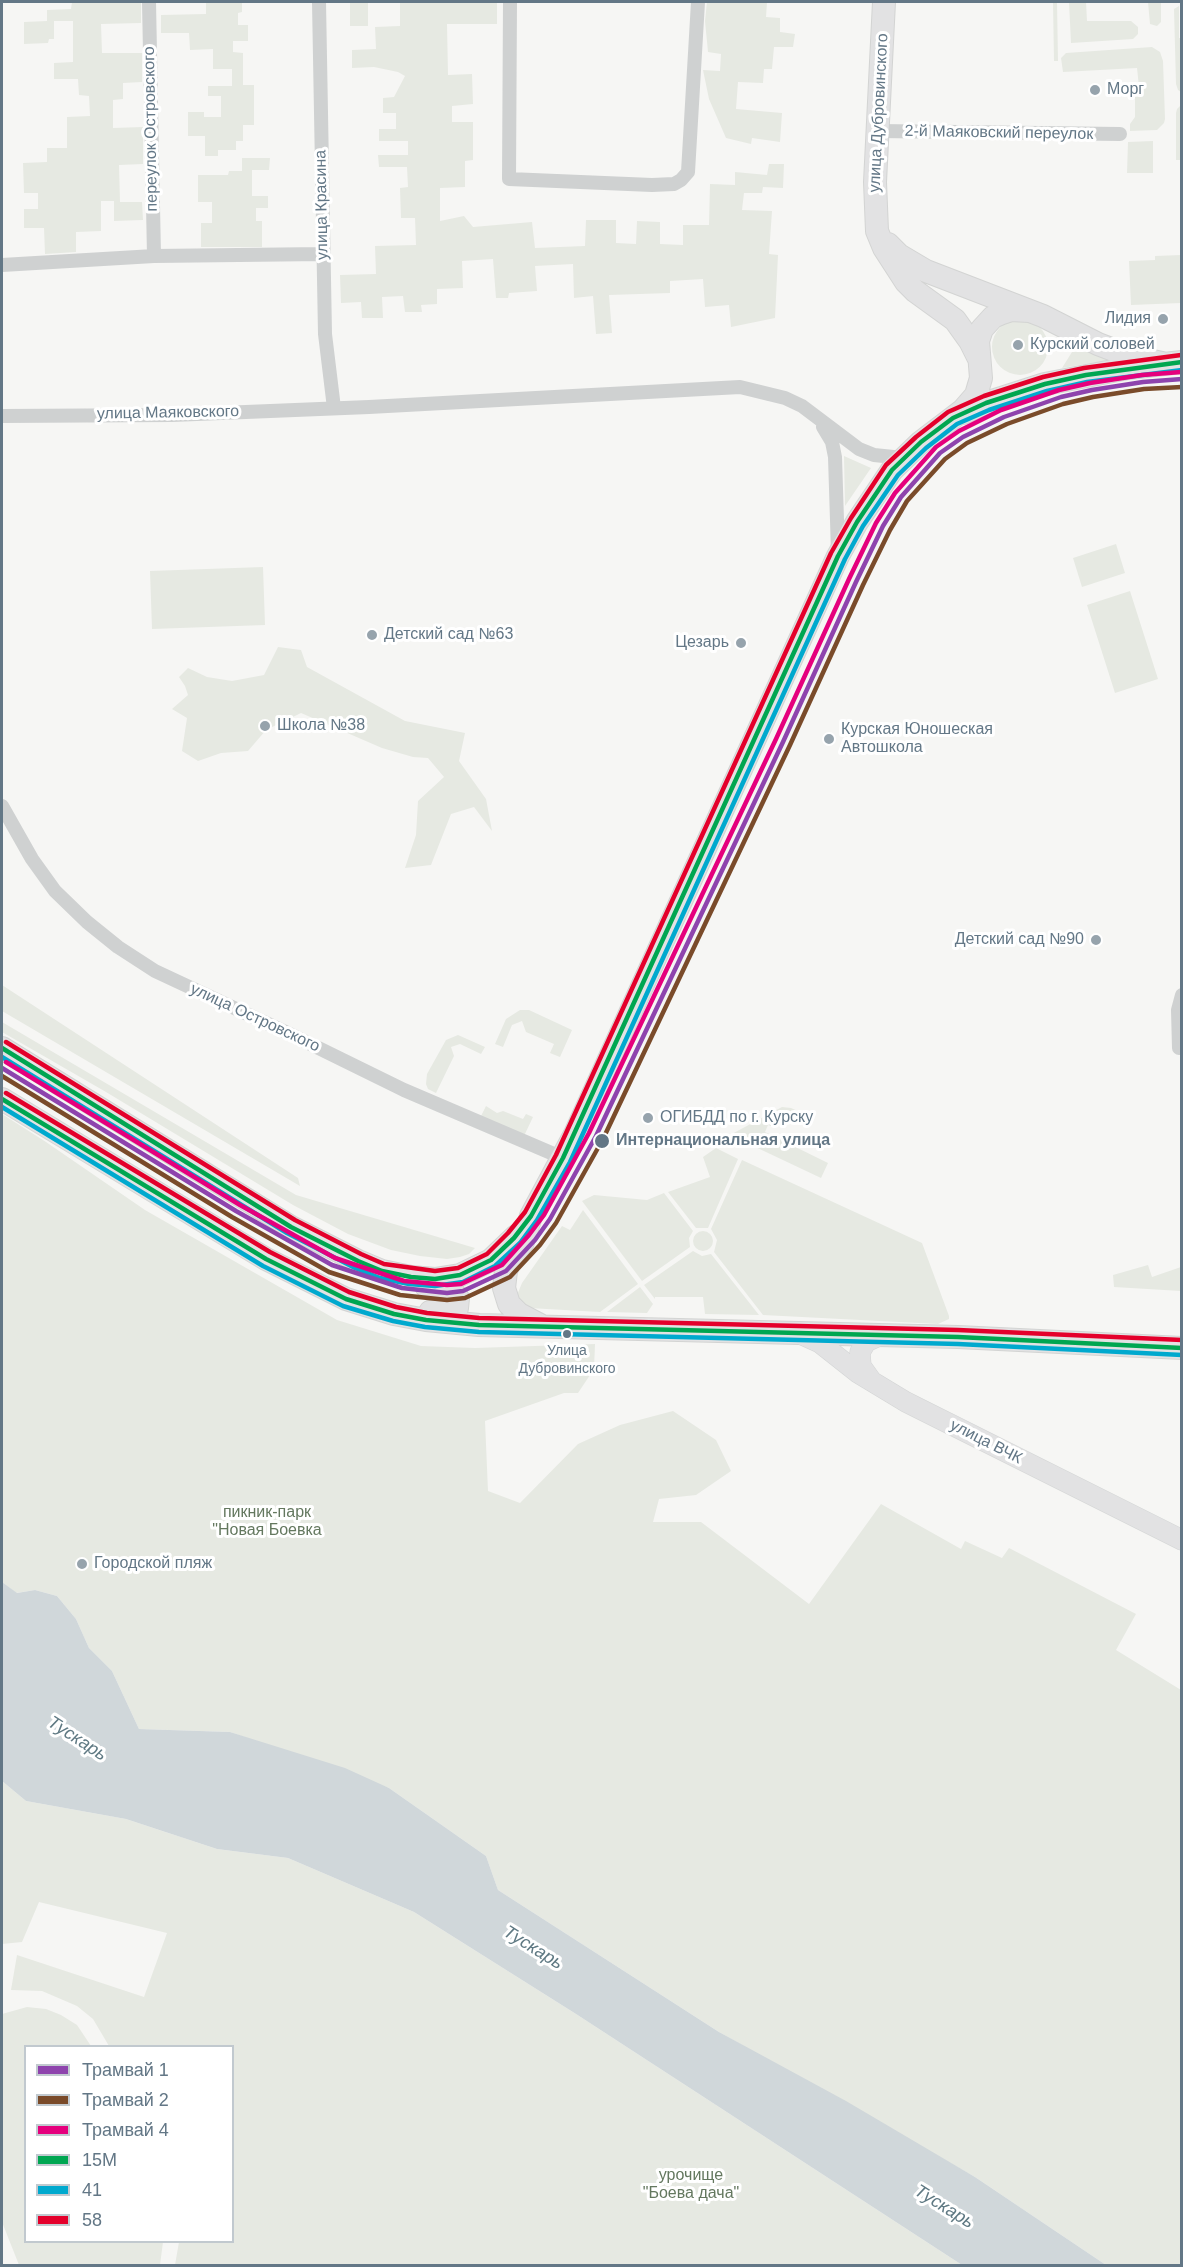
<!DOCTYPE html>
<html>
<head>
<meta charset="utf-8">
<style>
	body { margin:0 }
	#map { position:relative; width:1183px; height:2267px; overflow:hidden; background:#f6f6f4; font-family:Arial,sans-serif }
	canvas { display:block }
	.frame { position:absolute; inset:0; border:3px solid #637786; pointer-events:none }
	.legend { position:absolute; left:24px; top:2045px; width:210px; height:198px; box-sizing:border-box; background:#fff; border:2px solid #c1c9cf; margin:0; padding:8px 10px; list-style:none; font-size:18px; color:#637786 }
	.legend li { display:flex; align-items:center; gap:12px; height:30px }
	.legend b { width:30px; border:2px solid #c1c9cf }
</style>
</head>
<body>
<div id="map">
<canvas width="1183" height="2267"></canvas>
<div class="frame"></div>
<ul class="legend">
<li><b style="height:8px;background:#8e44ad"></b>Трамвай 1</li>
<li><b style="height:8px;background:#7a4b2a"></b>Трамвай 2</li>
<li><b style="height:8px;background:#e5007d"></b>Трамвай 4</li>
<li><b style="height:8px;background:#00a651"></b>15М</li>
<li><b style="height:8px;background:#00a9ce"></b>41</li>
<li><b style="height:8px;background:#e4002b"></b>58</li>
</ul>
</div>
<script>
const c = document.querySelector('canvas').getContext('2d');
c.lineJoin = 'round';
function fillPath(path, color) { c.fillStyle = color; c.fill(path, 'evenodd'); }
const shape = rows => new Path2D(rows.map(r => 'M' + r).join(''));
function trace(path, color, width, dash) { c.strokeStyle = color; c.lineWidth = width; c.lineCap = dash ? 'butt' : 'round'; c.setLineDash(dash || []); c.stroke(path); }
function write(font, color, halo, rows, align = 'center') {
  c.font = font + ' Arial,sans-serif'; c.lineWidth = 6; c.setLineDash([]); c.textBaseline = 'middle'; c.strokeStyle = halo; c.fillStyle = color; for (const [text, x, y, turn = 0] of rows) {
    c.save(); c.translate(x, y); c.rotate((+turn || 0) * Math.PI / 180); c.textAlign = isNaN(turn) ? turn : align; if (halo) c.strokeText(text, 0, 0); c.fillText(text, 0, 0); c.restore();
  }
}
fillPath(shape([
	[72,2,141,2,141,23,101,24,102,53,142,53,142,82,123,83,123,99,113,100,113,128,143,127,143,164,119,165,120,202,142,202,143,220,114,221,114,201,101,201,101,231,76,232,76,252,45,254,44,228,24,228,24,209,38,209,38,193,24,193,23,163,47,162,47,148,67,148,67,117,90,116,89,96,79,95,78,79,54,79,54,63,73,62,73,21,54,21,54,39,49,39,48,43,24,44,24,22,47,21,47,10,71,9],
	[190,2,242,2,242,12,238,13,238,25,248,25,248,41,233,41,233,52,243,53,243,85,254,85,254,125,243,125,243,141,236,141,236,150,218,150,218,156,205,156,205,136,188,136,188,112,204,112,204,117,221,117,221,96,208,96,208,86,232,86,232,69,213,69,213,49,190,50,189,33,161,33,161,15,206,14,206,2],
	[350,2,368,2,368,26,350,26],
	[400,2,497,3,497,24,447,24,448,75,472,74,473,104,452,106,452,122,473,122,473,160,465,161,465,187,440,188,440,221,464,216,473,227,532,222,535,248,585,246,586,220,616,220,616,243,636,244,637,221,660,222,660,244,683,245,683,225,709,225,710,184,735,185,735,172,767,175,769,164,784,164,783,188,763,187,762,193,744,193,742,210,772,211,769,254,778,255,775,318,731,327,729,305,705,307,703,279,670,281,670,293,609,295,612,333,596,334,593,296,574,298,573,264,535,266,537,291,509,293,508,298,496,298,493,259,462,261,463,288,437,289,437,304,421,305,422,312,405,312,403,296,382,297,383,318,362,318,361,302,341,303,340,275,376,274,375,246,416,245,415,218,401,218,400,188,408,187,407,167,379,167,378,155,408,155,408,141,379,141,379,129,396,129,396,113,383,113,383,98,394,97,405,76,398,72,374,67,352,68,352,50,376,49,375,27,400,26],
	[707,2,767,2,766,17,780,18,780,32,795,34,793,47,774,47,772,69,764,69,763,83,738,82,736,109,782,113,780,142,752,138,751,144,726,138,709,99,703,70,720,71,721,54,708,52,705,21],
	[1053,2,1057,2,1058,61,1054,61],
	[1069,2,1086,2,1087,21,1131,21,1138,27,1138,34,1133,39,1071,43],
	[1148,2,1161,2,1161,22,1157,26,1150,24],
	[1179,6,1179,38,1182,38,1181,92,1178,90,1176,84,1174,9],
	[1152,47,1160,52,1163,61,1165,119,1164,123,1157,130,1130,131,1130,124,1135,117,1135,91,1139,87,1137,68,1063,72,1061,58,1066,53],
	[1181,105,1181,160,1176,160,1176,113,1177,109],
	[1153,141,1153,173,1127,173,1128,142],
	[242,158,270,158,269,170,252,170,252,196,268,196,268,208,256,208,256,221,262,221,262,247,201,247,201,223,212,223,212,202,198,202,198,175,228,175,229,171,242,171],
	[1181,255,1181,303,1131,305,1129,261,1155,260,1155,256],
	'992 347a28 28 0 1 1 56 0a28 28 0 1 1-56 0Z',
	[1072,343,1109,360,1062,368,1072,352],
	[844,456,871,468,845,506],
	[1116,544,1125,573,1082,587,1073,558],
	[263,567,265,625,152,629,150,571],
	[1130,591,1158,679,1115,693,1087,605],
	[278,647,301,650,307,667,405,721,465,733,459,761,486,799,492,831,474,807,451,814,431,865,405,868,416,835,418,801,444,777,428,758,413,757,382,748,301,713,266,730,248,751,221,753,198,761,182,751,187,718,172,709,188,695,185,686,179,677,188,668,207,677,232,681,264,675],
	[2,985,298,1178,300,1186,2,1011],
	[520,1010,529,1010,572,1030,560,1057,550,1053,554,1044,526,1032,522,1021,512,1025,503,1047,495,1044,506,1019],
	[2,1022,296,1195,475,1248,469,1254,460,1257,447,1259,420,1256,391,1250,348,1234,293,1205,106,1092,2,1032],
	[458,1035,485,1047,481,1054,460,1044,451,1047,454,1056,436,1093,428,1089,426,1084,427,1074,446,1040],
	[486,1106,497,1113,503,1111,523,1119,526,1114,533,1117,524,1136,481,1116],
	[782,1107,791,1108,800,1112,796,1120,778,1112,771,1126,768,1125,765,1132,828,1163,821,1178,730,1135],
	[2,1114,46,1142,145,1210,337,1320,421,1346,475,1348,595,1344,594,1369,578,1393,564,1393,485,1421,488,1491,520,1503,578,1444,620,1425,673,1411,716,1440,731,1471,696,1495,659,1499,653,1522,701,1522,809,1604,881,1504,961,1549,965,1541,1002,1558,1009,1548,1136,1614,1116,1650,1181,1690,1181,2265,1106,2265,975,2177,719,2032,498,1890,486,1856,389,1788,230,1732,139,1729,112,1671,89,1648,76,1619,57,1596,35,1590,16,1593,2,1582],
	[716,1148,738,1159,708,1228,696,1228,668,1192,710,1177,703,1157],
	[742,1160,922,1243,949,1316,949,1319,938,1324,763,1315,714,1252,717,1240,711,1229],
	[664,1193,693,1231,689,1238,690,1247,642,1281,582,1201,594,1195,647,1200],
	[583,1210,638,1284,600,1312,529,1308,521,1305,517,1295,522,1283,562,1226,570,1230],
	'693 1241a10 10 0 1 1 20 0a10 10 0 1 1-20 0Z',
	[693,1251,702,1256,711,1254,759,1315,705,1314,703,1297,655,1297,655,1299,644,1285],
	[1148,1265,1152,1277,1181,1267,1181,1291,1114,1287,1113,1275],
	[640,1287,653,1304,647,1313,607,1312],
	[2,1781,26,1801,126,1819,217,1849,288,1858,414,1912,576,2014,962,2265,175,2265,179,2242,232,2242,232,2046,109,2046,93,2019,77,2006,42,1991,11,1990,17,1955,144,1997,167,1933,39,1902,22,1942,2,1944],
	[27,2007,46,2009,61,2015,77,2025,91,2046,26,2046,26,2242,163,2242,160,2265,19,2265,2,2222,2,2014]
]), '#e6e9e2');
fillPath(shape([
	[2,1582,17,1593,35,1590,57,1596,76,1619,89,1648,112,1671,139,1729,230,1732,345,1768,389,1788,486,1856,498,1890,719,2032,846,2101,975,2177,1106,2265,962,2265,576,2014,414,1912,288,1858,217,1849,126,1819,26,1801,2,1781]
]), '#d0d7da');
const secondary = shape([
	[800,1334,820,1343,858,1373,906,1402,1182,1540],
	[871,1380,861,1366,860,1352,866,1342,881,1335]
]);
const primary = shape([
	[884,2,875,182,877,231,884,248,906,282,915,291,955,320,970,341,978,357],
	[888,244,899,255,926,271,1043,316,1098,344,1129,356,1162,363],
	[963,413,986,403,1045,384,1128,368,1182,362],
	[2,1048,291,1227,358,1261,382,1271,411,1277,435,1279,460,1275,491,1260,516,1236],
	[2,1099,266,1259,346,1299,394,1314,426,1320,479,1325,958,1337,1182,1348],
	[426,1286,449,1288,458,1298,457,1308,452,1311,430,1312],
	[540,1325,519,1314,509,1304,504,1288,506,1271,511,1258,523,1242,531,1216,575,1134,838,556,857,522,892,470,921,442,963,410,976,395,981,378,978,341,982,329,993,317,1002,313,1011,310,1029,311]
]);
trace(secondary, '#d2d4d4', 21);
trace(primary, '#d3d4d3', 24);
trace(shape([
	[149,2,154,256],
	[319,2,325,334,334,408],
	[510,2,509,179,652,185,674,184,681,180,688,172,698,2],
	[878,131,1120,134],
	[2,265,154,256,323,254],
	[2,416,172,415,369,407,740,387,785,398,802,406,859,449,874,455,903,458],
	[823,427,832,442,835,457,838,552],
	[2,806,32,859,55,891,87,922,118,947,155,971,292,1035,404,1090,563,1158],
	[1179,1048,1178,1010,1182,995]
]), '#cfd1d1', 14);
trace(secondary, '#e2e2e3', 20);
trace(primary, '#e2e2e3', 22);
trace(shape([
	[2,1048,291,1227,358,1261,382,1271,411,1277,435,1279,460,1275,491,1260,514,1238,531,1216,563,1158,838,556,857,522,892,470,921,442,953,418,986,403,1045,384,1086,375,1182,362],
	[2,1099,266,1259,346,1299,394,1314,426,1320,479,1325,958,1337,1182,1348]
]), '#00a651', 4.5);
trace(shape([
	[2,1057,287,1233,355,1268,380,1278,409,1284,435,1286,463,1282,495,1266,520,1243,537,1220,570,1162,845,559,863,526,898,475,926,448,957,424,989,410,1047,391,1087,382,1182,370],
	[2,1107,263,1266,343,1306,393,1321,425,1327,479,1332,958,1344,1182,1355]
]), '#00a9ce', 4.5);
trace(shape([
	[6,1042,295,1220,361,1254,384,1264,435,1271,458,1268,487,1254,508,1233,525,1212,556,1155,831,553,851,518,886,465,916,437,948,412,984,396,1043,377,1084,368,1181,355],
	[6,1093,270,1252,349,1292,396,1307,427,1313,479,1318,958,1330,1182,1340]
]), '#e4002b', 4.5);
trace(shape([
	[2,1068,236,1211,332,1265,402,1288,447,1293,463,1291,506,1271,535,1240,550,1219,596,1136,783,742,856,582,883,526,901,497,940,453,963,437,1004,417,1061,397,1092,390,1143,382,1182,379]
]), '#8e44ad', 4.5);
trace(shape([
	[2,1076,232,1217,329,1272,400,1295,447,1300,465,1298,510,1277,540,1245,556,1223,603,1139,790,745,863,585,890,530,907,501,945,459,967,443,1007,424,1063,404,1093,397,1144,389,1182,387]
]), '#7a4b2a', 4.5);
trace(shape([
	[6,1062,240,1205,335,1258,404,1281,447,1285,461,1284,502,1265,529,1235,544,1215,589,1133,776,739,849,579,876,523,895,493,936,447,959,431,1001,410,1059,390,1090,383,1142,375,1181,372]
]), '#e5007d', 4.5);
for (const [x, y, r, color] of [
	[1095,90,6,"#96a3ac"],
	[1163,319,6,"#96a3ac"],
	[1018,345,6,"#96a3ac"],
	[372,635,6,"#96a3ac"],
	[741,643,6,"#96a3ac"],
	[265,726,6,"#96a3ac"],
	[829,739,6,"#96a3ac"],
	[1096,940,6,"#96a3ac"],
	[648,1118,6,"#96a3ac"],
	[602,1141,8,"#637786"],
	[567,1334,5,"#637786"],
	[82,1564,6,"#96a3ac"]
]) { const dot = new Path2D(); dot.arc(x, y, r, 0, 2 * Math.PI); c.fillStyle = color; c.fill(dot); trace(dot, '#fff', 2); }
write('14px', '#637786', '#fff', [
	["Улица",567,1351],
	["Дубровинского",567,1369]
]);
write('16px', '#637786', '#fff', [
	["Морг",1107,90],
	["Лидия",1151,319,"right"],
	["Курский соловей",1030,345],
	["Детский сад №63",384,635],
	["Цезарь",729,643,"right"],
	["Школа №38",277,726],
	["Курская Юношеская",841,730],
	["Автошкола",841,748],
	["Детский сад №90",1084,940,"right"],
	["ОГИБДД по г. Курску",660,1118],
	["Городской пляж",94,1564]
], 'left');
write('16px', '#637786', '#fff', [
	["улица Дубровинского",879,113,-87],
	["переулок Островского",151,129,-91],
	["2-й Маяковский переулок",999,133,1],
	["улица Красина",322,205,-91],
	["улица Маяковского",168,413,-1],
	["улица Островского",255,1018,25],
	["улица ВЧК",986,1442,27]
]);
write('bold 16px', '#637786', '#fff', [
	["Интернациональная улица",616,1141]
], 'left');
write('16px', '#64785f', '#fff', [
	["пикник-парк",267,1513],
	["\"Новая Боевка",267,1531],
	["урочище",691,2176],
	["\"Боева дача\"",691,2194]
]);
write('italic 18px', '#5f7983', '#fff', [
	["Тускарь",77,1739,33],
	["Тускарь",533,1948,32],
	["Тускарь",944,2207,32]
]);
</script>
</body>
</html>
